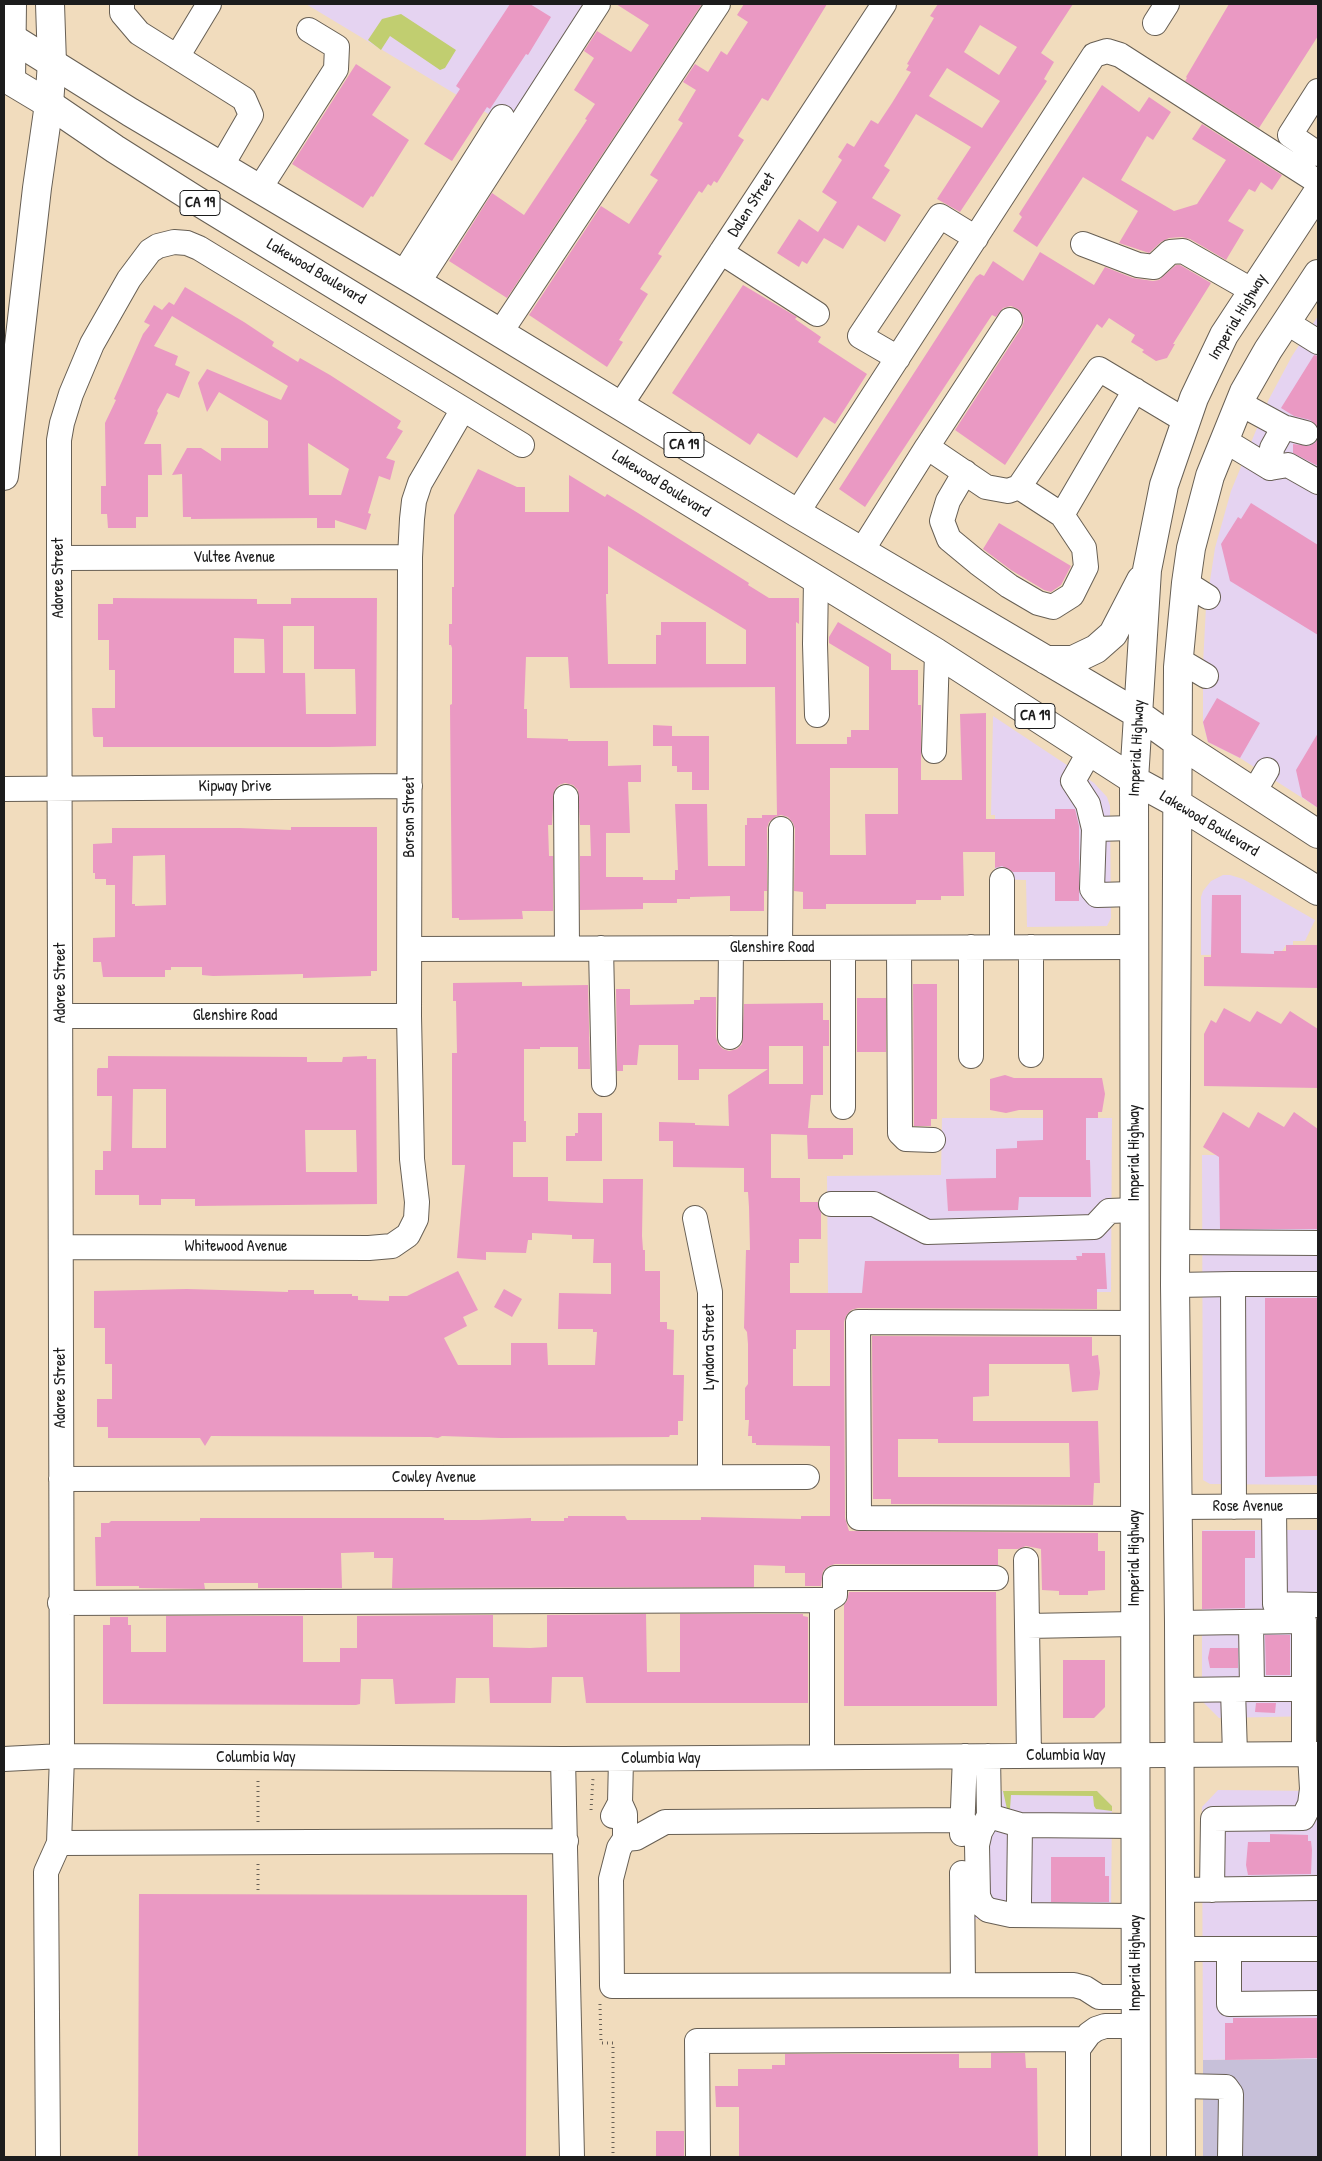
<!DOCTYPE html>
<html>
<head>
<meta charset="utf-8">
<style>
	body { margin:0 }
	#map { position:relative; width:1322px; height:2161px; overflow:hidden; background:#f1dcbd; font-family:"Patrick Hand",sans-serif }
	canvas { display:block }
	.frame { position:absolute; inset:0; border:5px solid #1c1c1c; pointer-events:none }
</style>
</head>
<body>
<div id="map">
<canvas width="1322" height="2161"></canvas>
<div class="frame"></div>
</div>
<script>
const c = document.querySelector('canvas').getContext('2d');
c.lineJoin = 'round';
function fillPath(path, color) { c.fillStyle = color; c.fill(path, 'evenodd'); }
const shape = rows => new Path2D(rows.map(r => 'M' + r).join(''));
function trace(path, color, width, dash) { c.strokeStyle = color; c.lineWidth = width; c.lineCap = dash ? 'butt' : 'round'; c.setLineDash(dash || []); c.stroke(path); }
function write(font, color, halo, rows, align = 'center') {
  c.font = font + ' "Patrick Hand",sans-serif'; c.lineWidth = 4; c.setLineDash([]); c.textBaseline = 'middle'; c.strokeStyle = halo; c.fillStyle = color; for (const [text, x, y, turn = 0] of rows) {
    c.save(); c.translate(x, y); c.rotate((+turn || 0) * Math.PI / 180); c.textAlign = isNaN(turn) ? turn : align; if (halo) c.strokeText(text, 0, 0); c.fillText(text, 0, 0); c.restore();
  }
}
fillPath(shape([
	[306,4,591,4,510,127],
	[1318,316,1318,808,1240,758,1208,742,1203,722,1203,664,1206,607,1215,548,1231,491,1269,399,1292,356],
	[993,716,1094,783,1107,797,1110,806,1111,918,1107,926,1027,927,1026,880,995,879,995,815,991,815],
	[1223,875,1230,875,1243,879,1315,920,1305,941,1293,941,1293,945,1286,945,1282,951,1274,951,1274,954,1201,955,1201,897,1203,891,1211,881],
	[942,1118,1112,1118,1111,1292,828,1293,827,1176,941,1175],
	[1202,1155,1318,1155,1318,1485,1210,1484,1203,1480],
	[1204,1530,1318,1530,1318,1716,1219,1718,1202,1701,1202,1531],
	[1218,1790,1318,1791,1318,2059,1203,2060,1202,1807],
	[971,1791,1097,1791,1112,1806,1111,1919,973,1919]
]), '#e5d3f1');
fillPath(shape([
	[1318,2059,1318,2157,1203,2157,1203,2060]
]), '#c7c0d9');
fillPath(shape([
	[401,14,456,50,445,68,440,70,390,36,381,50,368,40,382,19],
	[1003,1791,1097,1791,1112,1806,1112,1811,1096,1809,1094,1806,1093,1796,1011,1795,1010,1809,1007,1809]
]), '#c1ce70');
fillPath(shape([
	[510,4,530,4,551,17,528,55,526,54,490,109,487,107,452,161,424,144,460,89,456,86],
	[616,4,702,4,507,298,449,261,492,193,524,215,587,120,585,119,595,104,574,90,594,58,584,51,597,31,631,52,649,25],
	[744,4,827,4,768,101,762,98,738,136,744,140,717,183,714,181,711,186,708,184,702,193,699,191,658,254,662,256,640,289,648,294,619,340,623,342,607,367,529,315,601,206,629,224,658,180,650,175,683,123,678,120,696,90,683,82,695,64,708,72,721,51,727,55,748,22,737,15],
	[938,4,1073,4,1041,53,1054,62,1044,79,1047,81,960,212,937,199,971,147,916,114,884,166,890,170,872,198,901,215,885,242,858,225,843,249,824,238,807,264,802,261,799,267,777,253,799,219,818,232,837,202,822,192,842,160,838,157,847,143,854,147,871,120,878,124,892,103,911,72,906,70,909,65,907,64,934,18,930,16],
	[980,25,1017,47,999,75,964,52],
	[947,68,1000,101,982,128,929,96],
	[1229,4,1318,4,1318,36,1259,128,1185,81,1187,78,1186,77],
	[356,64,391,87,372,115,409,140,373,197,371,196,363,208,292,164],
	[1102,85,1139,112,1149,97,1171,112,1153,140,1147,136,1121,180,1174,211,1197,204,1226,160,1192,139,1202,124,1282,175,1272,190,1261,182,1255,192,1249,189,1228,221,1244,230,1226,260,1190,239,1182,237,1169,238,1161,242,1149,253,1119,243,1138,211,1083,177,1037,247,1013,231,1022,217,1019,214],
	[1040,252,1094,285,1105,267,1133,278,1153,281,1159,280,1176,265,1180,265,1211,283,1173,344,1175,344,1167,358,1156,361,1142,352,1144,350,1131,342,1135,335,1109,318,1102,328,1097,324,1005,465,955,430,1022,327,1024,321,1022,314,1018,309,1011,306,1003,308,996,317,992,315,865,507,839,489,976,277,980,274,984,276,993,261,1023,281],
	[743,285,797,317,795,319,821,337,818,342,867,374,835,424,824,417,797,458,758,433,750,445,672,393],
	[185,287,244,322,274,342,272,346,298,362,300,358,330,375,401,421,397,428,403,431,386,458,395,461,390,480,379,476,368,513,371,514,366,530,335,520,335,528,317,528,317,518,191,519,191,517,183,517,182,474,172,475,187,448,201,448,221,461,221,448,268,448,268,421,219,392,207,412,198,383,207,369,281,400,288,386,172,316,154,346,178,356,175,365,190,372,179,398,167,393,157,411,158,413,144,444,161,444,162,475,148,475,148,517,136,517,136,528,108,528,107,514,101,514,101,486,106,486,105,423,116,400,114,399,143,334,150,325,144,322,154,305,162,310,169,302,174,305],
	[308,443,349,469,341,495,309,495],
	[1314,355,1318,356,1318,428,1310,420,1294,416,1281,408],
	[1318,438,1318,466,1293,453,1293,444,1309,446,1315,443],
	[478,469,517,487,525,487,525,512,569,512,569,475,605,497,607,494,638,513,749,583,748,585,769,598,799,598,799,624,796,622,796,744,847,744,847,737,851,737,851,730,869,730,869,667,829,643,829,637,838,622,891,654,891,670,918,670,918,705,921,705,921,780,962,780,960,714,986,713,986,819,1055,819,1055,809,1075,809,1079,826,1079,901,1055,901,1055,872,1013,872,1002,866,995,868,995,852,963,852,964,896,941,896,941,900,916,900,916,904,826,904,826,909,803,909,803,892,794,891,795,829,793,823,788,817,781,815,775,817,769,822,767,828,767,891,764,891,764,911,730,911,730,896,690,897,690,899,677,899,677,903,643,903,643,909,580,910,580,856,591,856,590,825,580,825,578,790,573,785,565,783,559,785,554,791,552,825,548,825,549,856,553,856,553,911,522,911,523,919,459,920,459,918,452,918,450,705,452,704,452,648,451,645,449,645,449,624,452,624,452,587,454,587,454,515],
	[608,546,746,630,746,664,706,664,706,622,661,622,661,635,656,635,656,664,608,664,606,594,608,594],
	[526,657,568,657,570,688,775,687,777,815,762,815,762,818,747,818,747,825,745,825,745,866,708,866,707,804,675,804,678,870,675,870,675,880,643,880,643,877,606,877,606,833,630,833,628,782,641,782,641,765,608,766,608,741,568,741,568,739,527,738,527,709,524,709],
	[830,768,898,768,898,814,865,814,866,855,830,855],
	[1251,503,1318,545,1318,635,1230,581,1221,544,1238,517,1241,519],
	[999,523,1071,566,1061,585,1051,592,1044,590,1011,570,983,549],
	[113,598,257,599,257,604,291,604,291,598,377,598,376,746,329,747,103,747,103,737,94,737,93,735,92,708,115,708,115,670,109,670,109,640,98,640,98,604,113,604],
	[283,626,314,626,314,669,355,669,356,714,306,714,305,673,283,673],
	[234,638,264,639,265,673,234,673],
	[1217,698,1260,723,1240,758,1208,742,1203,722],
	[653,725,672,726,672,736,709,736,709,790,692,790,692,772,677,772,677,766,672,766,672,746,653,746],
	[1318,733,1318,808,1302,797,1296,770],
	[291,827,377,827,377,971,371,971,371,976,303,978,303,974,213,976,202,975,202,967,171,967,171,970,165,970,165,977,103,977,101,962,93,962,93,938,115,937,115,885,106,885,106,879,95,879,95,873,93,873,93,844,112,843,112,828,240,828,291,830],
	[165,855,166,905,135,906,135,904,132,904,133,856],
	[1212,895,1241,895,1241,953,1274,954,1274,951,1286,951,1286,945,1318,945,1318,988,1204,986,1204,957,1211,957],
	[522,982,522,986,588,985,590,1069,578,1069,578,1047,540,1047,540,1049,524,1049,524,1121,526,1121,526,1142,513,1142,513,1177,548,1177,548,1201,571,1202,603,1203,603,1179,643,1179,642,1236,643,1250,645,1250,645,1271,660,1271,660,1322,667,1322,667,1329,674,1330,673,1375,684,1375,683,1421,678,1421,678,1435,670,1435,669,1437,501,1438,442,1436,438,1438,431,1437,211,1436,205,1446,200,1438,108,1438,108,1427,97,1427,97,1399,112,1399,112,1364,105,1364,105,1328,94,1328,94,1291,187,1289,288,1292,288,1290,314,1290,314,1294,352,1294,352,1296,358,1296,358,1300,389,1301,389,1296,407,1296,458,1271,478,1310,463,1317,467,1326,444,1338,458,1365,511,1365,511,1343,547,1343,548,1365,595,1365,597,1332,593,1332,593,1329,558,1329,559,1293,611,1294,611,1263,593,1263,594,1239,572,1239,572,1235,532,1233,532,1240,528,1240,526,1253,486,1252,486,1260,457,1258,465,1165,452,1165,452,1053,457,1053,456,1001,453,1001,453,983],
	[913,984,937,984,937,1119,931,1119,931,1126,914,1126],
	[616,989,630,989,630,1005,694,1004,694,1000,700,1000,700,997,716,997,716,1037,718,1044,723,1049,729,1051,737,1049,742,1044,744,1004,823,1003,823,1020,829,1020,829,1046,823,1046,823,1095,811,1095,808,1128,853,1128,853,1155,843,1155,843,1159,808,1159,807,1135,771,1134,771,1178,800,1178,800,1202,818,1202,821,1212,821,1239,799,1239,799,1263,790,1263,790,1293,862,1293,865,1261,1077,1260,1076,1256,1082,1256,1082,1253,1105,1253,1107,1289,1097,1289,1097,1309,858,1308,851,1310,846,1316,844,1322,845,1518,849,1531,1098,1533,1098,1551,1105,1551,1105,1590,1088,1591,1088,1595,1059,1595,1059,1591,1042,1590,1041,1549,1026,1546,1018,1549,998,1549,998,1565,835,1564,829,1566,823,1571,821,1586,805,1586,805,1573,785,1573,785,1566,754,1565,754,1587,392,1588,393,1558,374,1558,374,1552,341,1553,342,1588,258,1588,258,1583,204,1583,205,1589,139,1588,139,1586,96,1586,95,1537,101,1537,101,1523,109,1523,111,1521,200,1521,200,1518,444,1518,444,1520,480,1520,531,1518,531,1521,564,1521,564,1518,568,1518,568,1516,625,1516,627,1520,701,1520,701,1517,801,1519,801,1516,830,1516,830,1446,756,1445,756,1443,752,1443,752,1436,748,1436,749,1420,745,1420,745,1388,748,1384,748,1344,747,1332,744,1328,746,1250,750,1250,749,1207,748,1192,744,1192,744,1168,673,1167,673,1141,659,1141,659,1122,695,1123,695,1125,729,1126,728,1095,768,1069,699,1069,699,1080,678,1080,678,1045,639,1045,637,1065,623,1065,623,1071,617,1071],
	[769,1046,803,1046,803,1084,769,1084],
	[796,1330,830,1330,830,1386,793,1386,793,1349,796,1349],
	[857,998,886,998,886,1052,857,1052],
	[1224,1008,1250,1022,1257,1011,1281,1024,1290,1011,1318,1029,1318,1088,1204,1086,1204,1034,1211,1020,1216,1023],
	[108,1056,307,1057,307,1062,342,1062,343,1057,367,1056,367,1059,376,1059,377,1204,195,1206,195,1199,161,1199,161,1205,139,1205,139,1195,95,1195,95,1170,103,1170,103,1151,111,1151,112,1096,97,1096,97,1070,98,1068,108,1068],
	[133,1089,166,1089,166,1148,132,1148],
	[305,1130,356,1130,357,1172,306,1172],
	[1005,1075,1014,1078,1102,1078,1105,1094,1102,1112,1098,1112,1098,1118,1086,1118,1086,1160,1090,1160,1091,1197,1019,1197,1018,1210,948,1211,946,1179,996,1178,996,1149,1017,1148,1017,1141,1043,1140,1043,1110,1019,1110,1006,1113,990,1110,990,1079],
	[1223,1112,1249,1128,1258,1112,1284,1127,1294,1112,1318,1129,1318,1229,1220,1229,1219,1157,1203,1147],
	[578,1113,602,1113,602,1161,566,1161,566,1136,575,1136,575,1133,578,1133],
	[504,1289,522,1299,512,1317,494,1307],
	[1265,1298,1318,1298,1318,1476,1265,1477],
	[872,1336,1092,1337,1092,1356,1098,1355,1100,1373,1098,1390,1072,1392,1069,1364,989,1364,989,1396,973,1397,973,1421,1098,1421,1100,1483,1094,1483,1093,1505,891,1504,891,1499,873,1499],
	[898,1439,938,1439,938,1443,1069,1443,1070,1477,898,1477],
	[1202,1531,1255,1531,1255,1558,1245,1558,1245,1608,1202,1609],
	[849,1592,996,1592,997,1706,844,1706,844,1605,847,1601],
	[646,1614,647,1672,680,1672,680,1614,803,1614,803,1616,808,1617,808,1703,586,1703,583,1677,552,1677,551,1703,490,1703,489,1678,456,1678,455,1703,395,1704,393,1679,361,1679,360,1704,356,1705,103,1704,103,1625,110,1625,110,1617,128,1617,128,1625,131,1625,131,1652,166,1652,166,1616,303,1616,303,1662,340,1662,340,1648,357,1648,357,1616,493,1615,493,1647,530,1648,547,1647,547,1615],
	[1265,1635,1290,1635,1290,1675,1266,1675],
	[1210,1648,1238,1648,1238,1668,1210,1668,1208,1658],
	[1063,1660,1105,1660,1105,1707,1094,1718,1063,1718],
	[1256,1703,1276,1703,1275,1713,1255,1712],
	[1270,1834,1308,1835,1308,1841,1311,1841,1312,1850,1311,1874,1248,1875,1246,1865,1248,1842,1270,1842],
	[1051,1857,1105,1857,1105,1876,1109,1876,1109,1902,1051,1902],
	[139,1894,527,1895,526,2157,138,2157],
	[1233,2018,1318,2018,1318,2058,1225,2060,1225,2023,1233,2023],
	[991,2053,1025,2053,1026,2068,1037,2068,1038,2157,739,2157,739,2107,716,2107,715,2086,738,2086,738,2069,772,2069,772,2065,785,2065,785,2054,959,2054,959,2068,991,2068],
	[656,2131,684,2131,684,2157,656,2157]
]), '#ea99c3');
const minor = shape([
	[122,4,122,13,139,33,244,99,251,115,222,165],
	[1155,23,1167,4],
	[177,57,209,4],
	[1318,91,1290,135,1318,154],
	[260,188,336,69,337,47,309,30],
	[1083,244,1138,265,1154,267,1170,252,1183,251,1253,291],
	[721,252,817,314],
	[403,274,502,117],
	[418,283,598,4],
	[1286,322,1318,342],
	[500,333,718,4],
	[898,358,860,336,940,216,976,238],
	[1239,403,1285,428],
	[620,406,884,4],
	[1306,433,1287,428,1282,430,1272,448,1270,468,1288,465,1318,482],
	[1224,440,1270,468],
	[927,447,1010,320],
	[965,472,948,501,942,521,949,539,978,563,1009,586,1038,603,1053,607,1072,595,1086,567,1084,548,1062,515,1019,487],
	[797,513,1094,55,1107,51,1120,55,1318,182],
	[1062,515,1135,390],
	[861,552,927,447,986,487,1008,491,1019,487,1099,369,1186,421],
	[59,558,410,557],
	[816,579,815,644,817,715],
	[1186,583,1208,597],
	[1179,660,1206,676],
	[934,751,937,653],
	[1090,751,1073,781,1088,804,1094,829,1092,889,1097,895,1134,894],
	[4,789,410,786],
	[1254,792,1267,770],
	[566,797,567,948],
	[1094,829,1134,828],
	[1002,880,1002,947],
	[971,947,971,1056],
	[601,948,604,1084],
	[780,948,781,829],
	[843,948,843,1107],
	[899,948,900,1133,906,1139,933,1140],
	[410,949,1135,947],
	[61,1016,409,1016],
	[730,1037,731,948],
	[1031,1055,1031,947],
	[831,1204,874,1204,927,1232,1094,1227,1109,1211,1135,1210],
	[695,1218,710,1292,710,1477],
	[1176,1242,1318,1243],
	[61,1247,369,1248,392,1246,408,1235,416,1219,417,1202,412,1159,409,1016,410,557,412,519,414,501,420,483,463,409],
	[1175,1285,1233,1284],
	[1134,1323,858,1322,859,1518,1135,1519],
	[61,1479,807,1477],
	[1178,1507,1318,1506],
	[1234,1507,1233,1284,1318,1284],
	[1274,1507,1275,1604,1318,1605],
	[1026,1560,1027,1626],
	[60,1603,822,1600,822,1757],
	[822,1603,835,1595,835,1578,996,1578],
	[1251,1622,1252,1689,1304,1689],
	[1179,1623,1304,1621,1304,1754],
	[1179,1690,1252,1689],
	[1233,1690,1235,1754],
	[988,1756,989,1816,1020,1825,1136,1826],
	[1029,1756,1027,1626,1135,1624],
	[4,1759,62,1756,563,1759,1318,1754],
	[563,1759,572,2157],
	[620,1803,625,1814,625,1839,619,1848,611,1879,612,1986,1074,1985,1085,1988,1099,1997,1136,1997],
	[613,1816,620,1803,621,1759],
	[989,1816,980,1832,977,1845,978,1896,982,1905,988,1910,1011,1915,1136,1916],
	[962,1834,965,1756],
	[625,1839,636,1838,665,1822,964,1820],
	[59,1843,566,1841],
	[962,1873,963,1985],
	[1180,1890,1318,1888],
	[1212,1890,1213,1819,1303,1818,1310,1804,1312,1789,1310,1754],
	[1019,1902,1020,1825],
	[1180,1949,1318,1949],
	[1229,1949,1229,2004,1318,2003],
	[1181,2086,1226,2087,1231,2094,1230,2157],
	[48,2157,46,1872,59,1843,62,1756,59,558,59,440,62,423,71,394,92,344,129,279,150,251,158,246,174,242,187,243,199,248,522,445],
	[698,2157,697,2041,1084,2039],
	[1078,2157,1078,2049,1089,2034,1096,2029,1105,2026,1136,2026]
]);
const major = shape([
	[4,33,130,112,418,283,797,513,1138,714,1177,742,1318,834],
	[4,77,49,104,115,149,194,199,937,653,1134,780,1178,804,1318,891],
	[1046,660,1073,660,1096,649,1113,634,1141,580],
	[1136,2157,1134,780,1147,570,1164,485,1194,398,1224,335,1318,192],
	[1181,2157,1179,1623,1175,1285,1178,667,1186,583,1191,548,1210,476,1244,392,1268,350,1318,274]
]);
const highway = shape([
	[11,81,12,4],
	[4,476,37,188,49,104,52,63,50,4]
]);
trace(minor, '#675f54', 26);
trace(major, '#675f54', 30);
trace(highway, '#675f54', 30);
trace(shape([
	[591,1810,593,1778],
	[258,1822,258,1779],
	[258,1864,258,1894],
	[600,2004,601,2043,613,2043,613,2157]
]), '#675f54', 3, [1, 4]);
trace(minor, '#fff', 24);
trace(major, '#fff', 28);
trace(highway, '#fff', 28);
for (const [x, y, w] of [
	[200,203,40],
	[684,445,40],
	[1035,716,40]
]) { const box = new Path2D(); box.roundRect(x - w / 2, y - 12.5, w, 25, 4); c.fillStyle = '#fff'; c.fill(box); trace(box, '#1c1c1c', 1); }
write('bold 15px', '#1c1c1c', null, [
	["CA 19",200,203],
	["CA 19",684,445],
	["CA 19",1035,716]
]);
write('16px', '#1c1c1c', '#fff', [
	["Dalen Street",752,205,-57],
	["Lakewood Boulevard",316,272,31],
	["Imperial Highway",1238,317,-59],
	["Lakewood Boulevard",661,484,32],
	["Vultee Avenue",234,558],
	["Adoree Street",59,578,-90],
	["Imperial Highway",1137,748,-87],
	["Kipway Drive",235,787],
	["Borson Street",410,817,-90],
	["Lakewood Boulevard",1209,824,31],
	["Glenshire Road",772,948],
	["Adoree Street",61,983,-90],
	["Glenshire Road",235,1016],
	["Imperial Highway",1135,1153,-90],
	["Whitewood Avenue",236,1247],
	["Lyndora Street",710,1347,-90],
	["Adoree Street",61,1388,-90],
	["Cowley Avenue",434,1478],
	["Rose Avenue",1248,1507],
	["Imperial Highway",1135,1558,-90],
	["Columbia Way",1066,1756],
	["Columbia Way",256,1758],
	["Columbia Way",661,1759],
	["Imperial Highway",1136,1963,-90]
]);
</script>
</body>
</html>
